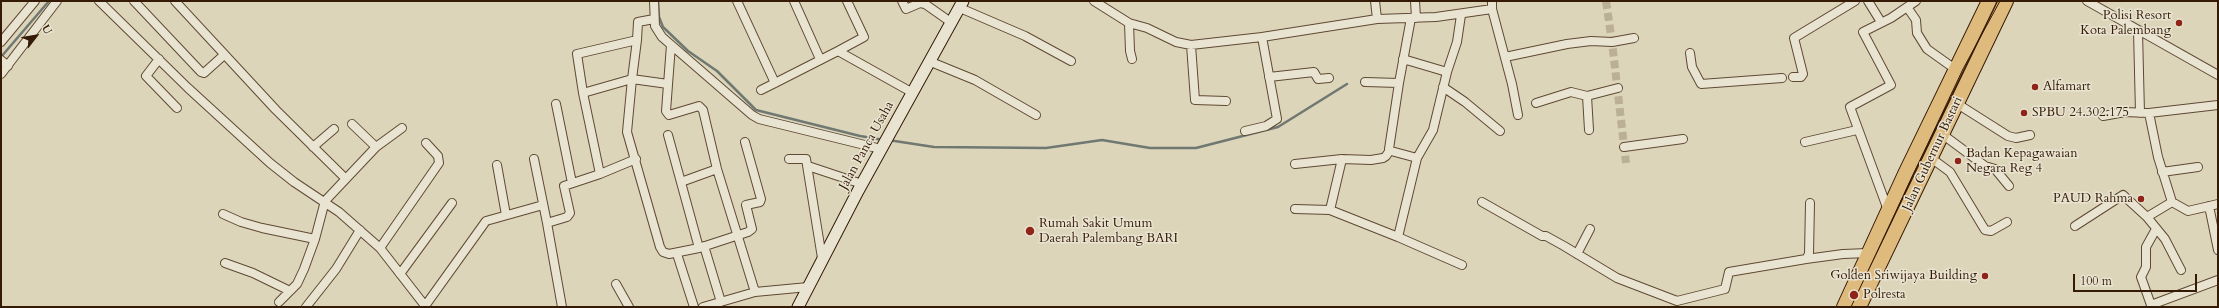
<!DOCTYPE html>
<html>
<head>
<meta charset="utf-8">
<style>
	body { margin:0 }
	#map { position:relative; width:2219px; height:308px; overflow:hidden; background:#ddd5ba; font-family:Cardo,serif }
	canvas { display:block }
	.frame { position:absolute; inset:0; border:2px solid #351a05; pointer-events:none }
	.north { position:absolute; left:16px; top:16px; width:40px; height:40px; -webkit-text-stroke:3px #e9e4d2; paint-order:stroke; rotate:59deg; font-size:11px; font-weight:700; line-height:16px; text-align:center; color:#351a05 }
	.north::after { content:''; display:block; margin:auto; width:14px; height:18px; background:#351a05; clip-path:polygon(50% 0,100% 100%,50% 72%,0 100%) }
	.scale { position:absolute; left:2073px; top:274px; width:124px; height:18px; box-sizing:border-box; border:2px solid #351a05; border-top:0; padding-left:5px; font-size:12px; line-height:14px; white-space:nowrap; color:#351a05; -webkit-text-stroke:3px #e9e4d2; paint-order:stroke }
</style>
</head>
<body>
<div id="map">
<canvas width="2219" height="308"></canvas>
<div class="frame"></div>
<div class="north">U</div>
<div class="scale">100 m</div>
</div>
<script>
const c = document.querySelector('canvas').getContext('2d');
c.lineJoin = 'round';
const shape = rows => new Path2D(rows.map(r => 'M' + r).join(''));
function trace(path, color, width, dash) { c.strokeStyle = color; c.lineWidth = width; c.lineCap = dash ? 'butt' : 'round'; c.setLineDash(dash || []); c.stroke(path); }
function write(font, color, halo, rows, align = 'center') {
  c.font = font + ' Cardo,serif'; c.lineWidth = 3; c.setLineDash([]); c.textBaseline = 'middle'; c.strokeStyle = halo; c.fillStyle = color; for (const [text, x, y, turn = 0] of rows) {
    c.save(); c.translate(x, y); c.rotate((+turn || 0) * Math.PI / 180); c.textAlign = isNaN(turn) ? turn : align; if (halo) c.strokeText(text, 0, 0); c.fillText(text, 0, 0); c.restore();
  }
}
trace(shape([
	[658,1,659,17,663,27,688,51,717,71,756,110,860,136,884,140],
	[1,57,49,1],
	[888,140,934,147,1046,148,1102,140,1150,148,1196,148,1278,127,1347,84]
]), '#707872', 2.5);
trace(shape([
	[1606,1,1612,42,1626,163]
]), '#bbb096', 8, [8, 4]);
const street = shape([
	[99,1,188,88,270,163,294,182,339,212,380,248,426,307],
	[134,1,201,72,204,73,224,55],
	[175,1,276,110,346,179],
	[654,1,655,26,662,37,752,115,759,119,881,149],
	[737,1,775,83,838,51,913,93],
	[794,1,820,59],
	[902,1,906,9,920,3,925,4,952,23],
	[1094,1,1129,23,1147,28,1176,42,1191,45,1262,37,1377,19,1436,17,1492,9],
	[1375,1,1377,19],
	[1415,1,1416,18],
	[1492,1,1492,9,1512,84,1518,115],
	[1868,1,1881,22],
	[2087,1,2218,75],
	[1907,7,1916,20,1917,33,1927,49,1955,69],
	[960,8,1025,36,1071,61],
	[1129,23,1130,51,1132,59],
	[2138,31,2140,113],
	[637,40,632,79,668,84],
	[1,42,35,1],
	[671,45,666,111,669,115,699,106,703,110,717,169,755,292],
	[1191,45,1195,100,1226,101],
	[838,51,864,37,847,1],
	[1690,53,1692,67,1701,84,1782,78],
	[1505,57,1567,44,1591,41,1612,42,1634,38],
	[159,59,146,76,177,108],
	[1403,59,1447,72],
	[1,60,8,66],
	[931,62,975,80,1036,115],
	[1,74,57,1],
	[1269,77,1314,72,1318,79,1329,78],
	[1793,77,1801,77,1803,74,1794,38,1855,1],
	[1365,82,1399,83,1389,149,1391,151,1417,158,1433,130,1447,72,1457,42,1461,15],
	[1399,83,1411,18],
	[1443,87,1465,102,1500,131],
	[761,90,775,83],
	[583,93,577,54,637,40,638,22,654,19],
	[1587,96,1589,130],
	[1536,103,1571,92,1587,96,1618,88],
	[1956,103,2008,136,2016,138,2030,135],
	[556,104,572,183],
	[2149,113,2158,157,2172,202],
	[2103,116,2125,112,2149,113,2218,105],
	[352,124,376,147],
	[1245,131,1266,126,1277,119,1262,37],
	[1942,134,1985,166,1995,169,2009,186],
	[668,135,699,248,748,232,752,229,746,205,760,202,761,199,745,142],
	[1805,142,1857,130],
	[313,147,334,129],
	[1624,147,1683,139],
	[1417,158,1398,237,1462,265],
	[1931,158,1950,172,1985,230,1991,231,2007,222],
	[534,159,547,223],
	[789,159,806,159,822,258],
	[1342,159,1371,160,1383,158,1386,156,1390,150],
	[1295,164,1342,159,1330,210,1398,237],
	[497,165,506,215],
	[808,166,862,184],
	[2162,172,2198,167],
	[600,174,636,159],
	[681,182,717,169],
	[1482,202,1542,236,1546,236,1564,246,1617,278,1677,301,1725,289,1729,272,1806,259,1809,254,1810,203],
	[2209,206,2218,250],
	[1295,209,1330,210],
	[1888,210,1850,107,1891,85,1863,32,1891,18,1916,1],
	[223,214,241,222,262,228,315,239],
	[2147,217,2172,202,2188,211,2218,204],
	[2075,226,2123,195,2147,217,2165,239,2181,270],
	[2156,229,2146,247,2146,267,2141,277,2151,305,2218,280],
	[704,246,721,302],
	[380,248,439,163,438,156,426,143],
	[677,254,694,307],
	[1577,254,1590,229],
	[1806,259,1843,254,1868,253],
	[225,263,253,273,290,291],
	[400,274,452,203],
	[616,284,629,307],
	[279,302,297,284,304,269,315,239,325,201,376,147,402,128],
	[425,306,486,221,543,205],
	[306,307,336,269,360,230],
	[562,307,547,223,567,217,570,213,564,186,600,174,583,93,632,79,627,132,660,247,663,252,669,254,699,248],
	[703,307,755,292,808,287]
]);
const secondary = shape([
	[798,307,858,191,963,1]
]);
const highway = shape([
	[1844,307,1905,174,1989,1],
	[1859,307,2006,1]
]);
trace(street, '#5f4932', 10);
trace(secondary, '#351a05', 13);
trace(highway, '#351a05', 16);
trace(street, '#e9e4d2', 8);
trace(secondary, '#e9e4d2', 11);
trace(highway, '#deba7d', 14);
trace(shape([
	[1851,307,1963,69,2000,1]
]), '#351a05', 1);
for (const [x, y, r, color] of [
	[2179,23,4,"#8f2418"],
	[2035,87,4,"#8f2418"],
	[2024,113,4,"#8f2418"],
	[1958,161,4,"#8f2418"],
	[2141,199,4,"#8f2418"],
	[1030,231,5,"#8f2418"],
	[1985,276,4,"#8f2418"],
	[1854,295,5,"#8f2418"]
]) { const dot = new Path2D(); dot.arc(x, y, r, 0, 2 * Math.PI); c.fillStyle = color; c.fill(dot); trace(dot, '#e9e4d2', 1.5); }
write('13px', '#351a05', '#e9e4d2', [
	["Polisi Resort",2171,16,"right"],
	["Kota Palembang",2171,31,"right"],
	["Alfamart",2043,87],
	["SPBU 24.302.175",2032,113],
	["Badan Kepagawaian",1966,154],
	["Negara Reg 4",1966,169],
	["PAUD Rahma",2133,199,"right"],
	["Rumah Sakit Umum",1039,224],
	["Daerah Palembang BARI",1039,239],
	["Golden Sriwijaya Building",1977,276,"right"],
	["Polresta",1863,295]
], 'left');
write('13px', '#351a05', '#e9e4d2', [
	["Jalan Panca Usaha",867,146,-61],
	["Jalan Gubernur Bastari",1933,154,-65]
]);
</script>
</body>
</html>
